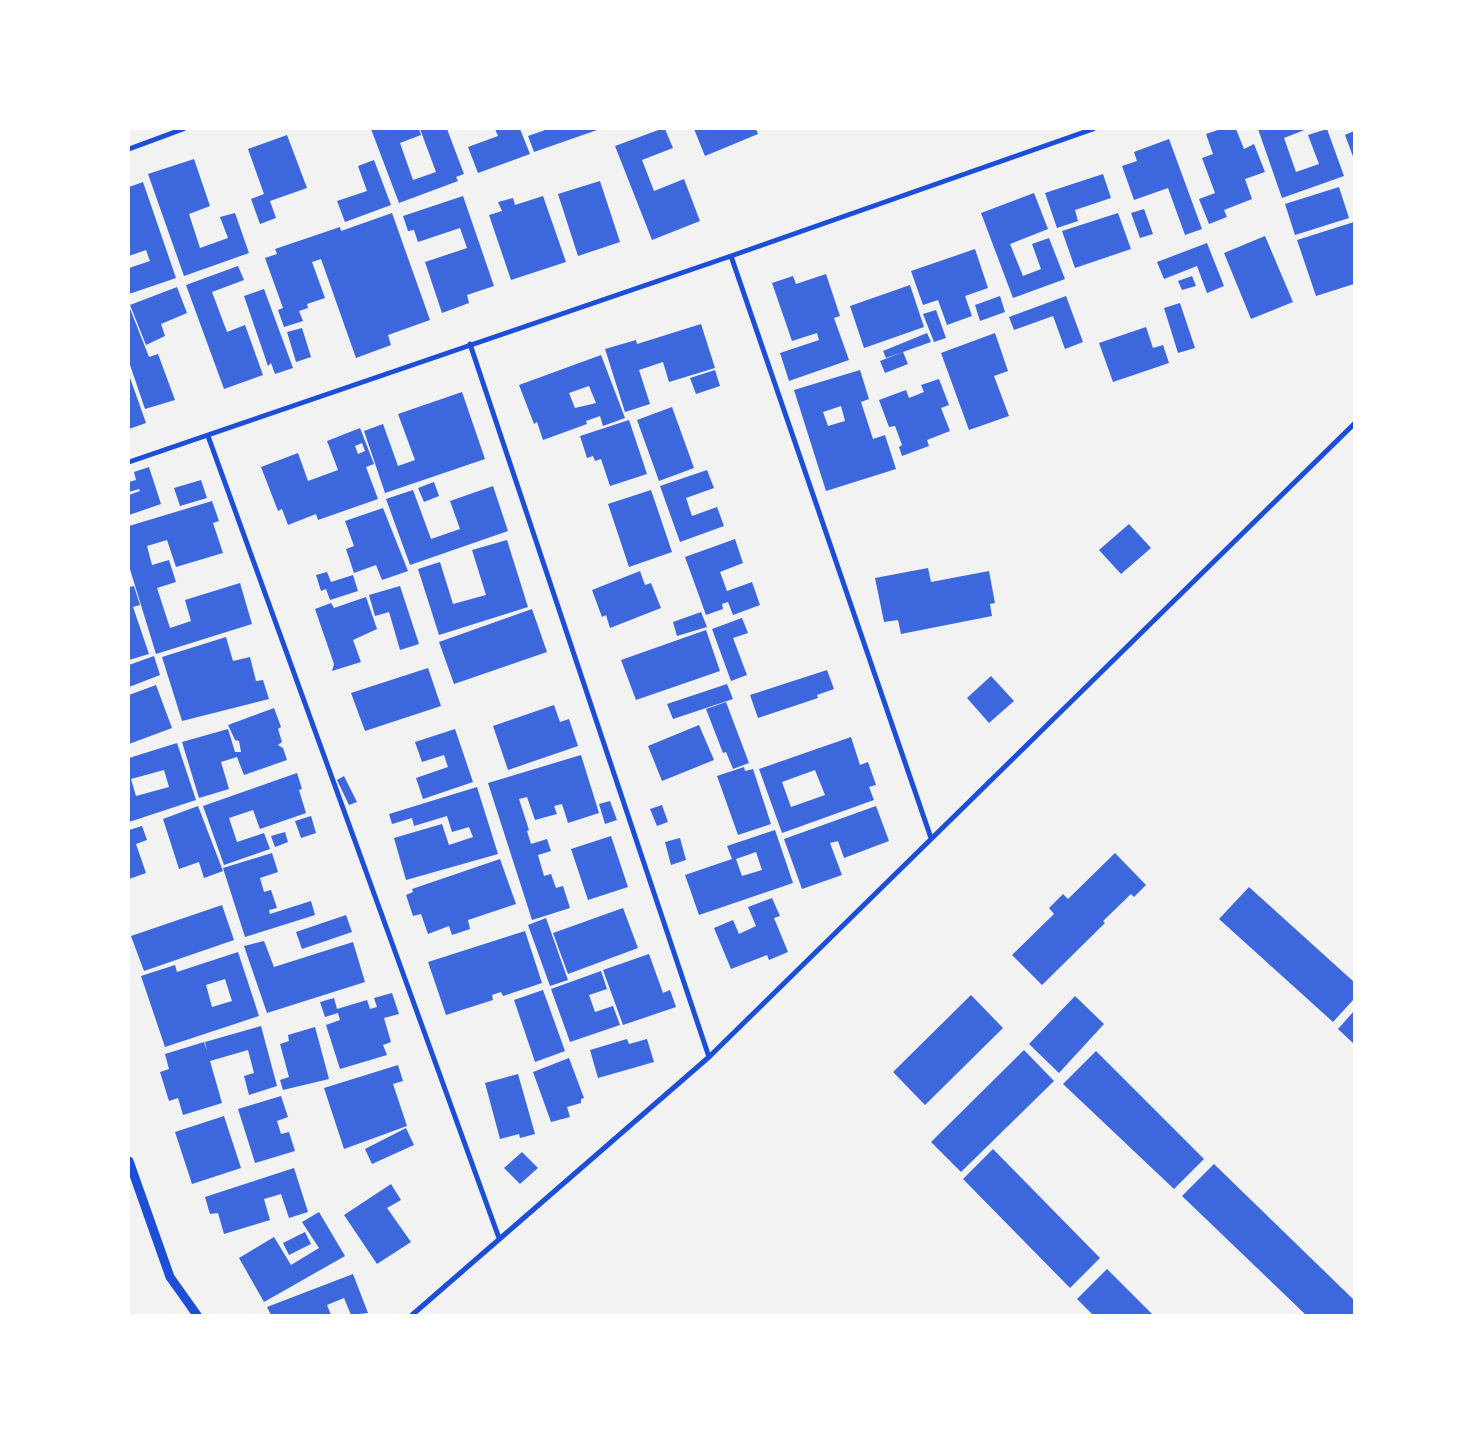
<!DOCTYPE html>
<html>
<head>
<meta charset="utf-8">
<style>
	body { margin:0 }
	#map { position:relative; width:1483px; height:1444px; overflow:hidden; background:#f2f2f2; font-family:Montserrat,sans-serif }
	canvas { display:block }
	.frame { position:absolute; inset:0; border:130px solid #fff; pointer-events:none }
</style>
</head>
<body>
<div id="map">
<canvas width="1483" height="1444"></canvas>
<div class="frame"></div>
</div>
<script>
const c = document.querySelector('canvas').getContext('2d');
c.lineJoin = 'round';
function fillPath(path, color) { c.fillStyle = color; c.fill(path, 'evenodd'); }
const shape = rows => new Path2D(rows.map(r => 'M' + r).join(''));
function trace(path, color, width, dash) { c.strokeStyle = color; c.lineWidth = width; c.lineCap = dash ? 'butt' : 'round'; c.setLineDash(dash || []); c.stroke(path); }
fillPath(shape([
	[371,129,419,129,421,135,400,143,413,180,436,172,420,129,447,129,464,174,456,177,458,181,399,203],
	[495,129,520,129,530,154,478,173,468,147,498,136],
	[548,129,600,129,534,152,528,136],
	[661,129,665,129,673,148,642,160,654,191,684,179,700,221,652,240,615,146],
	[694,129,756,129,758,134,705,156],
	[1221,129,1236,129,1244,149,1254,144,1265,172,1245,179,1252,199,1224,210,1227,217,1209,224,1199,199,1215,193,1202,158,1213,154,1206,134],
	[1258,129,1307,129,1284,138,1296,172,1319,164,1308,135,1327,129,1344,176,1282,198],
	[1354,131,1354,159,1345,135],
	[287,135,307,188,270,201,276,218,260,224,251,199,264,194,248,149],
	[1169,139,1202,229,1185,235,1168,188,1134,200,1122,166,1137,161,1134,152],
	[194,159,210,206,189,214,200,248,228,238,220,217,235,213,249,253,184,276,148,174],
	[374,160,391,205,345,222,337,201,367,191,358,166],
	[1103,174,1111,198,1075,210,1078,221,1057,228,1045,193],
	[600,181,620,242,578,256,558,194],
	[143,182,176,278,129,294,129,268,150,261,146,250,129,256,129,187],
	[1339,187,1349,218,1295,235,1285,204],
	[1034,193,1048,229,1010,244,1023,276,1041,269,1032,244,1049,238,1065,279,1013,298,981,213],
	[463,196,494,286,467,295,469,303,442,313,425,262,467,248,460,228,418,242,414,230,408,231,403,216],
	[543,196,566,262,511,280,489,215,502,211,498,202,513,198,515,205],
	[1144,209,1153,234,1140,238,1131,213],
	[392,213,430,320,388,335,391,345,356,358,321,259,312,262,325,298,307,304,308,308,299,311,303,321,284,327,278,310,283,308,265,258,277,254,275,249,340,227,341,231],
	[1118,213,1131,249,1075,268,1062,231],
	[1354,222,1354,284,1316,296,1297,240],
	[1265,236,1293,302,1251,319,1224,253],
	[1207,243,1224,286,1207,293,1197,266,1164,279,1157,262],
	[975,249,988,288,965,296,972,316,947,325,938,300,923,305,911,271],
	[238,266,244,280,212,292,227,332,245,325,263,375,224,389,186,285],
	[826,274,840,316,834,318,849,360,789,381,780,353,819,340,817,333,792,341,772,283,793,276,796,284],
	[1192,276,1196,286,1182,290,1178,281],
	[910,285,924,327,864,348,850,306],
	[177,287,187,313,161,324,165,336,146,345,130,305],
	[264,289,293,368,275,374,271,363,268,366,244,296],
	[1000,296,1005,312,980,321,975,305],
	[1066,296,1083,342,1065,349,1053,316,1014,330,1009,317],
	[1180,303,1195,348,1178,353,1164,308],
	[129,306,149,357,158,354,175,400,145,409,129,362],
	[936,310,946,338,934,342,923,314],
	[701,324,715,368,669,382,663,362,639,370,650,404,625,412,605,349,636,340,637,344],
	[1146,327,1153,348,1163,345,1169,363,1113,382,1099,343],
	[302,328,311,357,296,362,287,332],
	[927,333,931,342,886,358,883,351],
	[995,333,1008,371,994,376,1009,416,969,430,941,353],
	[903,352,908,364,885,373,880,361],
	[601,355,625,418,603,426,600,416,586,421,587,424,543,440,537,422,534,424,519,385],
	[589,386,596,403,575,408,569,393],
	[715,370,720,386,696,394,690,378],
	[860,370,869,399,861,402,873,439,885,435,896,469,826,491,794,390],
	[841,406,845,421,828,426,823,412],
	[129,375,146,423,129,429],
	[939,379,949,405,941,408,950,431,927,440,929,446,902,456,899,447,902,445,895,426,889,427,879,400,906,390,909,398,924,392,921,385],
	[462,392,485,459,385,493,364,431,383,424,398,466,415,460,398,414],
	[672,407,694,468,659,481,637,420],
	[629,420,647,474,610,486,601,459,595,461,593,456,587,458,580,436],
	[360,428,374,464,366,467,378,499,318,520,316,514,288,525,282,509,278,511,261,467,298,453,308,481,338,470,327,441],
	[362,443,365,451,358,454,355,446],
	[149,467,161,504,129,515,129,495,140,491,139,489,129,492,129,482,136,480,134,472],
	[707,470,714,488,686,498,692,516,717,507,724,526,680,542,660,486],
	[201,480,207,498,180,506,174,488],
	[434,482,439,496,424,502,418,488],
	[493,486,508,531,410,565,386,499,413,490,431,539,460,529,450,501],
	[651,490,672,552,629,567,608,504],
	[212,501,219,521,213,523,223,553,176,567,167,540,147,546,152,565,169,560,176,582,157,588,170,628,191,621,185,600,240,583,252,624,156,654,129,566,129,526],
	[383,508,408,571,382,580,376,565,354,573,346,549,354,546,345,521],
	[1129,524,1151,548,1121,574,1099,550],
	[735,539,743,563,720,572,727,591,752,582,760,605,733,615,728,602,722,604,723,609,706,615,685,557],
	[507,540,528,607,439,635,418,569,440,562,453,604,486,595,472,550],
	[928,568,931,582,989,571,995,603,990,604,992,616,901,634,898,620,884,622,875,578],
	[640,571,645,585,651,583,661,608,610,628,606,615,602,617,592,590],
	[327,572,331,582,353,575,358,591,330,600,326,589,321,591,316,575],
	[134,586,140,605,133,607,149,654,129,660,129,587],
	[400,586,419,644,400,650,389,612,375,616,369,595],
	[366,597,377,629,353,640,361,662,332,671,334,664,315,609,331,603,334,608],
	[532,609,547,652,454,684,439,642],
	[701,612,707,627,677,636,673,622],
	[742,618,748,633,733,638,747,675,731,681,712,629],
	[706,630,720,671,636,700,621,660],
	[226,637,233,661,250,657,256,681,263,680,269,699,182,721,162,657],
	[154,656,160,675,129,687,129,665],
	[428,668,441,706,365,731,351,693],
	[827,670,834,689,817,695,818,698,758,718,750,695],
	[991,676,1014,701,989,723,967,698],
	[727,684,733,699,673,719,667,704],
	[156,685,172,728,129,744,129,695],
	[726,702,749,763,733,769,726,752,723,753,706,709],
	[554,705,560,722,569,719,578,746,508,770,493,726],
	[274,708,281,727,278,729,282,742,278,745,283,748,287,760,244,775,237,757,221,762,229,789,199,798,182,742,228,729,235,752,241,752,239,741,235,740,228,725],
	[699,725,714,760,662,781,648,746],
	[455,729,473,782,423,799,416,778,448,767,444,755,422,762,415,742],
	[851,737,860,765,868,762,876,785,869,787,874,800,782,833,759,769],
	[815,770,825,795,791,807,782,782],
	[177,743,196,800,129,822,129,758],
	[164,770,169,787,136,796,131,779],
	[581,755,599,813,568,823,562,804,554,806,557,814,535,820,527,797,519,799,529,830,527,831,531,844,547,839,551,851,538,855,544,876,551,874,556,888,563,886,570,908,532,920,488,783],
	[744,767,745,771,753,769,771,824,738,835,717,776],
	[297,773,302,789,299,790,306,813,260,829,253,810,229,818,237,842,264,833,270,849,224,865,203,806],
	[344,776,357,802,349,805,337,780],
	[477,787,498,854,406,880,394,838,442,824,449,845,473,837,469,827,452,832,447,816,414,826,412,818,392,824,389,814],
	[610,801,617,820,605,824,599,804],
	[662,805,668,822,657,826,650,809],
	[198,806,223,871,204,878,199,862,179,869,163,819],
	[876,806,889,841,844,858,838,841,830,843,842,875,802,889,784,839],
	[311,816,316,833,301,838,295,821],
	[142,826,147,840,136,844,146,873,129,879,129,830],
	[775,830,793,883,699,915,685,875,732,859,727,846],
	[756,852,762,870,742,876,736,859],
	[285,832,288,842,275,847,271,836],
	[611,836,628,887,588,900,571,849],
	[680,838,686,860,671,865,665,842],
	[272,853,278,872,260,878,264,892,271,890,277,908,269,910,270,914,311,901,315,915,245,937,223,868],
	[1115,853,1146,885,1134,897,1131,894,1103,921,1105,923,1042,985,1012,955,1054,914,1049,908,1063,894,1068,899],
	[500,859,516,904,468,920,470,929,452,935,449,926,428,934,421,914,413,916,406,895,413,892,412,889],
	[1249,887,1354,982,1354,999,1333,1022,1219,919],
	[772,898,780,916,774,918,788,952,769,960,767,955,731,969,714,928,733,920,739,934,756,926,748,907],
	[222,905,234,940,144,971,131,936],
	[623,908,638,948,568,974,553,933],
	[346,915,352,932,302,949,296,932],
	[546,918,568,980,550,986,528,925],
	[525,931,542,983,503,996,501,992,492,995,493,1000,446,1015,428,962],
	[264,941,274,967,353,942,365,982,267,1013,244,946],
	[238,952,259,1016,165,1047,141,976,175,965,177,972],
	[225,979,232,1001,212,1007,206,985],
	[649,954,663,993,670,990,676,1007,623,1025,603,970],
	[601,971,607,989,589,995,595,1012,613,1006,620,1025,570,1042,551,989],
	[543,990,565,1051,535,1062,514,1000],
	[392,993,399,1014,384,1018,391,1042,383,1045,387,1055,340,1069,326,1025,340,1020,338,1013,325,1017,320,1002,334,998,337,1009,367,1000,370,1009,377,1007,374,998],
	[971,995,1003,1028,925,1105,893,1072],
	[1075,996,1104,1024,1059,1073,1029,1044],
	[1354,1011,1354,1044,1338,1029],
	[261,1026,277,1086,249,1095,244,1076,254,1073,248,1050,210,1061,222,1103,183,1115,178,1098,169,1101,160,1072,169,1069,165,1054,204,1042,207,1051,205,1042],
	[315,1027,329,1079,283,1090,280,1080,289,1077,280,1044,289,1041,288,1035],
	[627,1039,629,1044,647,1039,654,1062,598,1078,590,1050],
	[1024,1050,1054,1081,961,1172,931,1142],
	[1096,1051,1204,1159,1174,1189,1063,1084],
	[569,1058,584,1098,581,1099,581,1103,567,1107,570,1117,551,1122,533,1072],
	[398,1065,403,1081,393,1084,407,1126,344,1149,324,1088],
	[518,1074,535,1134,520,1138,519,1134,500,1139,485,1083],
	[281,1096,288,1117,277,1121,281,1134,289,1132,295,1151,255,1163,238,1109],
	[224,1116,241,1168,192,1184,175,1132],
	[406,1128,414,1145,372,1164,365,1149],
	[993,1149,1100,1258,1070,1288,963,1179],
	[522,1152,538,1168,520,1184,504,1168],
	[1214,1164,1354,1300,1354,1315,1306,1315,1182,1196],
	[294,1168,308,1212,289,1218,281,1194,264,1199,270,1220,224,1234,218,1213,210,1214,205,1197],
	[391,1184,401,1200,387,1208,411,1242,377,1264,344,1215],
	[319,1212,345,1256,264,1302,239,1258,274,1237,291,1265,319,1248,302,1222],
	[305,1232,311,1244,289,1255,283,1243],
	[1107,1269,1153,1315,1093,1315,1077,1299],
	[353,1274,368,1313,351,1315,344,1298,327,1305,331,1315,271,1315,267,1307]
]), '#3d67dc');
trace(shape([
	[129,149,183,129],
	[731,256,931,838],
	[470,344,709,1057],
	[208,436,499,1238],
	[129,462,731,256,1093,129],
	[412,1315,709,1057,1354,424]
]), '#1d4ed8', 5);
trace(shape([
	[129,1161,170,1277,197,1315]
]), '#1d4ed8', 9);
</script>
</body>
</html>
